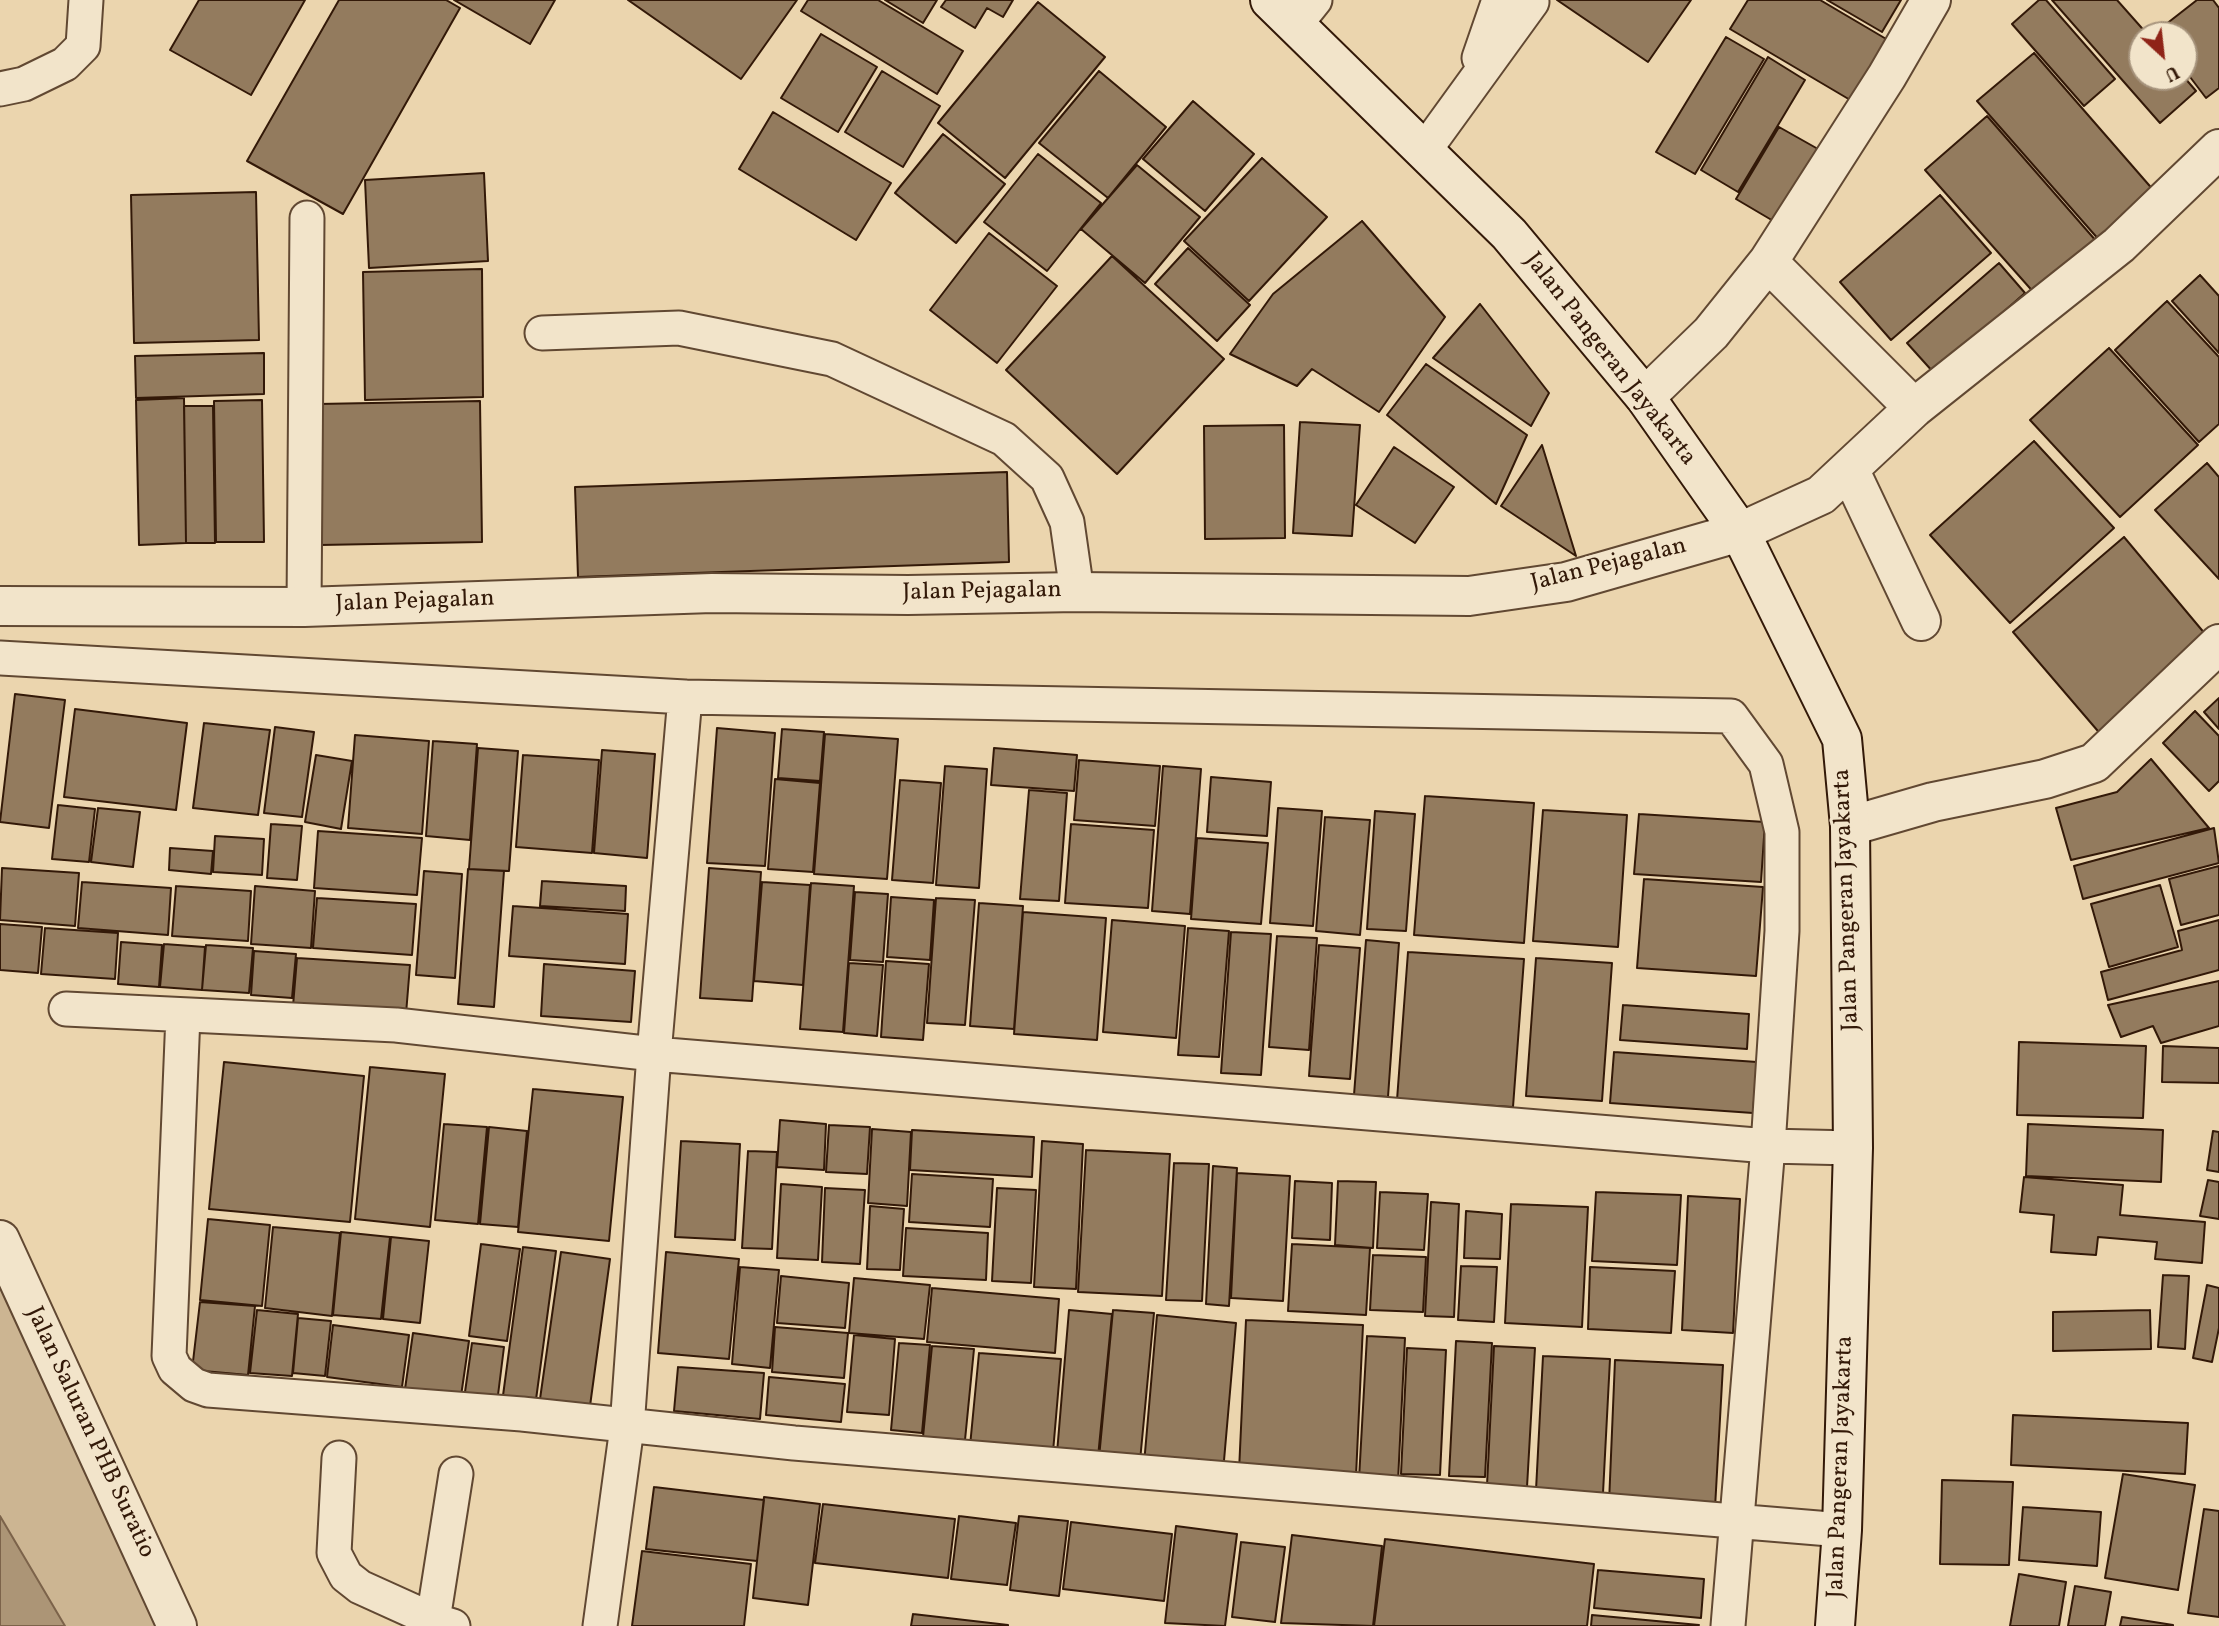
<!DOCTYPE html>
<html>
<head>
<meta charset="utf-8">
<style>
	body { margin:0 }
	#map { position:relative; width:2219px; height:1626px; overflow:hidden; background:#ebd5ae; font-family:Vollkorn,serif }
	canvas { display:block }
	.north { position:absolute; left:2128px; top:21px; width:70px; height:70px; box-sizing:border-box; background:#f2e4ca; border:2px solid #a6937c; border-radius:50%; rotate:153deg; font-size:19px; font-weight:700; line-height:28px; text-align:center; color:#331908 }
	.north::after { content:''; display:block; margin:auto; width:24px; height:32px; background:#8f2418; clip-path:polygon(50% 0,100% 100%,50% 72%,0 100%) }
</style>
</head>
<body>
<div id="map">
<canvas width="2219" height="1626"></canvas>
<div class="north">U</div>
</div>
<script>
const c = document.querySelector('canvas').getContext('2d');
c.lineJoin = 'round';
function fillPath(path, color) { c.fillStyle = color; c.fill(path, 'evenodd'); }
const shape = rows => new Path2D(rows.map(r => 'M' + r).join(''));
function trace(path, color, width, dash) { c.strokeStyle = color; c.lineWidth = width; c.lineCap = dash ? 'butt' : 'round'; c.setLineDash(dash || []); c.stroke(path); }
function write(font, color, halo, rows, align = 'center') {
  c.font = font + ' Vollkorn,serif'; c.lineWidth = 6; c.setLineDash([]); c.textBaseline = 'middle'; c.strokeStyle = halo; c.fillStyle = color; for (const [text, x, y, turn = 0] of rows) {
    c.save(); c.translate(x, y); c.rotate((+turn || 0) * Math.PI / 180); c.textAlign = isNaN(turn) ? turn : align; if (halo) c.strokeText(text, 0, 0); c.fillText(text, 0, 0); c.restore();
  }
}
fillPath(shape([
	[0,1240,176,1626,65,1626,0,1516]
]), '#ccb592');
const water = shape([
	[0,1516,65,1626,0,1626,0,1516]
]);
fillPath(water, '#ac9576');
trace(water, '#7c634a', 2);
const building = shape([
	[199,0,305,0,251,95,170,50,199,0],
	[339,0,446,0,460,8,343,214,247,161,339,0],
	[454,0,555,0,530,44,454,0],
	[628,0,797,0,741,79,628,0],
	[808,0,878,0,963,51,937,94,801,11,808,0],
	[885,0,937,0,923,23,885,0],
	[946,0,1013,0,1003,17,987,8,975,28,941,7,946,0],
	[1557,0,1691,0,1648,62,1557,0],
	[1748,0,1820,0,1893,43,1857,104,1730,29,1748,0],
	[1827,0,1901,0,1882,32,1827,0],
	[2039,0,2046,0,2115,79,2084,106,2012,24,2039,0],
	[2052,0,2117,0,2148,35,2142,35,2142,77,2184,77,2196,91,2160,123,2052,0],
	[2197,0,2213,0,2219,8,2219,88,2206,98,2184,69,2184,35,2158,35,2156,32,2197,0],
	[1038,2,1105,57,1005,178,938,123,1038,2],
	[821,34,877,67,838,132,781,98,821,34],
	[1726,37,1764,59,1695,174,1656,152,1726,37],
	[2034,53,2155,192,2100,241,1977,101,2034,53],
	[1768,57,1805,80,1738,192,1701,170,1768,57],
	[882,71,940,106,903,167,845,132,882,71],
	[1099,71,1166,127,1108,198,1039,143,1099,71],
	[1193,101,1254,154,1205,211,1143,159,1193,101],
	[773,112,891,183,856,240,739,169,773,112],
	[1987,116,2097,242,2036,295,1925,170,1987,116],
	[1779,127,1818,149,1775,222,1736,199,1779,127],
	[943,134,1005,184,956,243,895,193,943,134],
	[1038,154,1101,203,1047,271,984,222,1038,154],
	[1262,158,1327,217,1249,301,1184,241,1262,158],
	[1137,165,1200,217,1145,283,1081,229,1137,165],
	[484,173,488,261,369,268,365,180,484,173],
	[256,192,259,340,134,343,131,195,256,192],
	[1940,195,1991,253,1891,340,1840,282,1940,195],
	[1362,221,1445,317,1379,412,1312,369,1297,386,1230,354,1273,294,1362,221],
	[989,233,1057,286,997,363,930,310,989,233],
	[1188,248,1250,305,1217,341,1155,284,1188,248],
	[1112,256,1224,359,1117,474,1006,370,1112,256],
	[1999,263,2025,293,1934,373,1907,343,1999,263],
	[482,269,483,397,365,400,363,272,482,269],
	[2200,275,2219,296,2219,353,2172,301,2200,275],
	[2167,301,2219,357,2219,424,2199,442,2115,350,2167,301],
	[1480,304,1549,393,1531,426,1433,358,1480,304],
	[2109,348,2198,445,2120,517,2030,420,2109,348],
	[264,353,264,394,136,398,135,356,264,353],
	[1426,364,1527,435,1496,504,1387,415,1426,364],
	[184,398,186,543,139,545,136,400,184,398],
	[262,400,264,542,216,542,214,401,262,400],
	[480,401,482,542,320,545,318,404,480,401],
	[184,406,213,406,215,543,186,543,184,406],
	[1300,422,1360,425,1352,536,1293,533,1300,422],
	[1284,425,1285,538,1205,539,1204,426,1284,425],
	[2034,441,2114,528,2010,623,1930,535,2034,441],
	[1542,445,1576,556,1501,506,1542,445],
	[1394,447,1454,487,1415,543,1356,505,1394,447],
	[2207,463,2219,477,2219,579,2155,510,2207,463],
	[1007,472,1009,562,578,577,575,487,1007,472],
	[2124,537,2211,641,2103,737,2013,632,2124,537],
	[15,694,65,700,49,828,0,822,15,694],
	[2219,698,2219,729,2204,712,2219,698],
	[75,709,187,723,176,810,64,797,75,709],
	[2195,711,2219,736,2219,781,2209,791,2163,743,2195,711],
	[204,723,270,730,258,815,193,808,204,723],
	[275,727,314,732,302,817,264,813,275,727],
	[717,728,775,733,765,866,707,863,717,728],
	[782,729,824,732,820,781,778,778,782,729],
	[825,734,898,739,887,879,814,874,825,734],
	[355,735,429,741,422,834,348,828,355,735],
	[433,741,477,744,470,840,426,836,433,741],
	[478,748,518,751,509,871,469,869,478,748],
	[994,748,1077,755,1074,791,991,785,994,748],
	[602,750,655,754,647,858,594,853,602,750],
	[316,755,352,761,341,829,305,822,316,755],
	[523,755,599,760,592,853,516,847,523,755],
	[2151,759,2209,828,2071,860,2056,808,2117,792,2151,759],
	[1079,760,1160,766,1155,826,1074,820,1079,760],
	[945,766,987,769,979,888,936,885,945,766],
	[1163,766,1201,769,1190,914,1152,911,1163,766],
	[1211,777,1271,782,1267,836,1207,832,1211,777],
	[775,779,820,783,813,872,768,869,775,779],
	[900,780,941,783,933,883,892,880,900,780],
	[1029,790,1067,793,1059,901,1020,899,1029,790],
	[1425,796,1534,803,1524,943,1414,935,1425,796],
	[58,805,95,809,89,862,52,859,58,805],
	[98,808,140,812,133,867,91,862,98,808],
	[1278,808,1322,811,1313,926,1270,923,1278,808],
	[1543,810,1627,815,1618,947,1533,941,1543,810],
	[1375,811,1415,814,1406,931,1367,929,1375,811],
	[1639,814,1765,822,1761,882,1634,874,1639,814],
	[1325,817,1370,820,1360,935,1316,931,1325,817],
	[271,824,302,826,297,880,267,878,271,824],
	[1071,824,1154,830,1148,908,1065,903,1071,824],
	[2214,828,2219,863,2083,899,2074,866,2214,828],
	[318,831,422,838,417,895,314,888,318,831],
	[215,836,264,839,262,875,213,872,215,836],
	[1197,838,1268,843,1261,924,1191,919,1197,838],
	[170,848,213,851,211,874,169,870,170,848],
	[2219,866,2219,915,2181,925,2169,879,2219,866],
	[2,868,79,873,75,926,0,920,2,868],
	[709,868,761,872,752,1001,700,998,709,868],
	[468,869,504,871,494,1007,458,1004,468,869],
	[424,871,462,874,455,978,416,975,424,871],
	[1644,879,1763,887,1756,976,1637,968,1644,879],
	[542,881,626,886,625,911,540,906,542,881],
	[82,882,171,888,168,935,78,928,82,882],
	[762,882,810,885,803,985,754,981,762,882],
	[811,883,854,886,843,1032,800,1029,811,883],
	[2160,885,2178,947,2109,967,2091,904,2160,885],
	[176,886,251,891,248,941,172,936,176,886],
	[255,886,315,891,311,948,251,944,255,886],
	[855,892,888,894,883,962,850,960,855,892],
	[891,897,934,900,930,960,887,957,891,897],
	[317,898,416,904,412,955,313,948,317,898],
	[936,898,975,900,965,1025,927,1023,936,898],
	[979,903,1023,906,1014,1029,970,1026,979,903],
	[513,906,628,914,625,964,509,956,513,906],
	[1023,912,1106,918,1097,1040,1014,1034,1023,912],
	[1112,920,1185,926,1176,1038,1103,1032,1112,920],
	[2219,920,2219,970,2108,1000,2101,972,2182,950,2178,931,2219,920],
	[0,924,42,927,38,973,0,970,0,924],
	[45,928,118,933,115,979,41,974,45,928],
	[1188,928,1229,931,1219,1057,1178,1055,1188,928],
	[1231,932,1271,934,1261,1075,1221,1073,1231,932],
	[1277,936,1317,938,1309,1050,1269,1047,1277,936],
	[1366,940,1399,943,1388,1097,1354,1095,1366,940],
	[121,942,162,945,159,987,118,984,121,942],
	[164,944,205,947,202,990,160,987,164,944],
	[206,945,253,948,249,993,202,990,206,945],
	[1319,945,1360,948,1350,1079,1309,1076,1319,945],
	[254,951,296,954,292,998,251,995,254,951],
	[1408,952,1524,959,1513,1107,1397,1100,1408,952],
	[297,958,410,965,406,1014,293,1006,297,958],
	[1536,958,1612,963,1602,1101,1526,1096,1536,958],
	[886,961,929,964,923,1040,881,1037,886,961],
	[849,963,883,965,877,1036,844,1033,849,963],
	[544,964,635,971,631,1022,541,1016,544,964],
	[2219,981,2219,1026,2161,1043,2153,1026,2121,1037,2108,1005,2219,981],
	[1623,1005,1749,1014,1747,1049,1620,1040,1623,1005],
	[2019,1042,2146,1046,2143,1118,2017,1115,2019,1042],
	[2163,1046,2219,1048,2219,1083,2162,1082,2163,1046],
	[1614,1052,1757,1062,1753,1113,1610,1103,1614,1052],
	[224,1062,364,1076,350,1222,209,1209,224,1062],
	[370,1067,445,1074,430,1227,355,1219,370,1067],
	[533,1089,623,1097,609,1241,518,1232,533,1089],
	[780,1120,826,1124,824,1170,777,1167,780,1120],
	[444,1124,487,1127,478,1224,435,1220,444,1124],
	[2028,1124,2163,1130,2161,1182,2026,1176,2028,1124],
	[829,1125,870,1127,867,1174,826,1172,829,1125],
	[489,1127,527,1131,518,1227,480,1224,489,1127],
	[872,1129,911,1132,907,1206,868,1203,872,1129],
	[912,1130,1034,1137,1032,1177,910,1170,912,1130],
	[2213,1131,2219,1132,2219,1172,2207,1170,2213,1131],
	[681,1141,740,1144,735,1240,675,1237,681,1141],
	[1042,1141,1083,1144,1076,1289,1034,1287,1042,1141],
	[1086,1150,1170,1154,1162,1296,1078,1292,1086,1150],
	[748,1151,777,1152,772,1249,742,1248,748,1151],
	[1174,1163,1209,1164,1202,1301,1166,1300,1174,1163],
	[1213,1166,1237,1168,1229,1306,1206,1304,1213,1166],
	[1237,1173,1290,1176,1283,1301,1231,1298,1237,1173],
	[912,1174,993,1179,990,1227,909,1222,912,1174],
	[2024,1177,2123,1185,2120,1215,2205,1222,2202,1263,2155,1259,2157,1242,2098,1237,2096,1255,2051,1252,2054,1215,2020,1212,2024,1177],
	[2208,1180,2219,1182,2219,1219,2200,1216,2208,1180],
	[1295,1181,1332,1183,1330,1240,1292,1238,1295,1181],
	[1338,1181,1376,1182,1373,1248,1335,1245,1338,1181],
	[781,1184,822,1187,818,1260,777,1258,781,1184],
	[825,1188,865,1190,860,1264,822,1262,825,1188],
	[997,1188,1036,1190,1031,1283,992,1281,997,1188],
	[1380,1192,1428,1194,1424,1250,1377,1248,1380,1192],
	[1596,1192,1681,1195,1677,1265,1592,1261,1596,1192],
	[1688,1196,1740,1199,1733,1333,1682,1330,1688,1196],
	[1431,1202,1459,1204,1454,1317,1425,1316,1431,1202],
	[1511,1204,1588,1207,1582,1327,1505,1323,1511,1204],
	[870,1206,904,1209,900,1270,867,1269,870,1206],
	[1466,1211,1502,1214,1500,1259,1464,1258,1466,1211],
	[208,1219,270,1225,262,1306,200,1300,208,1219],
	[273,1227,340,1233,332,1316,265,1308,273,1227],
	[906,1228,988,1233,986,1280,903,1276,906,1228],
	[341,1232,390,1237,381,1319,333,1315,341,1232],
	[391,1237,429,1241,420,1323,383,1319,391,1237],
	[481,1244,520,1249,507,1341,469,1336,481,1244],
	[1292,1244,1370,1248,1366,1315,1288,1311,1292,1244],
	[523,1247,556,1251,535,1407,502,1403,523,1247],
	[561,1252,610,1259,590,1406,540,1399,561,1252],
	[666,1252,739,1259,729,1359,658,1353,666,1252],
	[1373,1255,1426,1257,1423,1312,1370,1310,1373,1255],
	[1461,1266,1497,1267,1494,1322,1458,1320,1461,1266],
	[740,1267,779,1270,770,1368,732,1364,740,1267],
	[1590,1267,1675,1271,1671,1333,1588,1329,1590,1267],
	[2163,1275,2189,1276,2185,1349,2158,1347,2163,1275],
	[781,1276,849,1283,845,1328,777,1323,781,1276],
	[854,1278,930,1285,924,1339,849,1333,854,1278],
	[2207,1285,2219,1288,2219,1328,2212,1362,2193,1358,2207,1285],
	[932,1288,1059,1299,1055,1353,927,1342,932,1288],
	[200,1302,255,1306,248,1375,192,1370,200,1302],
	[257,1310,298,1314,292,1376,250,1373,257,1310],
	[1069,1310,1112,1314,1098,1457,1057,1453,1069,1310],
	[1113,1310,1154,1313,1140,1461,1099,1458,1113,1310],
	[2150,1310,2151,1349,2053,1351,2053,1312,2150,1310],
	[1157,1315,1236,1323,1223,1472,1144,1464,1157,1315],
	[298,1318,331,1321,325,1376,293,1373,298,1318],
	[1246,1320,1363,1325,1356,1476,1239,1471,1246,1320],
	[333,1325,409,1335,402,1387,327,1377,333,1325],
	[775,1327,848,1333,844,1378,772,1372,775,1327],
	[413,1333,469,1341,461,1396,405,1389,413,1333],
	[854,1335,895,1339,889,1415,847,1412,854,1335],
	[1367,1336,1405,1338,1398,1481,1359,1479,1367,1336],
	[1456,1341,1492,1343,1485,1477,1449,1476,1456,1341],
	[472,1343,504,1347,497,1403,464,1399,472,1343],
	[899,1343,930,1345,922,1433,891,1430,899,1343],
	[932,1346,974,1349,965,1440,923,1437,932,1346],
	[1494,1346,1535,1348,1527,1487,1487,1485,1494,1346],
	[1407,1348,1446,1350,1440,1475,1401,1474,1407,1348],
	[979,1353,1061,1359,1053,1452,970,1446,979,1353],
	[1543,1356,1610,1359,1603,1493,1536,1490,1543,1356],
	[1615,1360,1723,1365,1715,1508,1609,1503,1615,1360],
	[678,1367,764,1373,760,1419,674,1411,678,1367],
	[769,1377,845,1384,841,1422,766,1415,769,1377],
	[2013,1415,2188,1423,2185,1474,2011,1465,2013,1415],
	[2123,1474,2195,1485,2178,1590,2105,1578,2123,1474],
	[1942,1480,2013,1482,2009,1565,1940,1564,1942,1480],
	[654,1487,764,1500,757,1561,646,1549,654,1487],
	[764,1497,820,1504,808,1605,753,1598,764,1497],
	[823,1504,955,1519,948,1578,815,1563,823,1504],
	[2023,1507,2101,1512,2097,1566,2019,1560,2023,1507],
	[2204,1509,2219,1511,2219,1617,2188,1613,2204,1509],
	[959,1516,1016,1523,1007,1585,951,1579,959,1516],
	[1019,1516,1068,1521,1059,1596,1010,1590,1019,1516],
	[1071,1522,1172,1534,1164,1601,1063,1589,1071,1522],
	[1176,1526,1237,1534,1225,1626,1165,1623,1176,1526],
	[1292,1535,1382,1546,1373,1626,1281,1623,1292,1535],
	[1385,1539,1594,1564,1587,1626,1374,1626,1385,1539],
	[1241,1542,1285,1547,1275,1622,1232,1617,1241,1542],
	[642,1551,751,1564,744,1626,632,1626,642,1551],
	[1598,1570,1704,1579,1701,1618,1594,1608,1598,1570],
	[2019,1574,2066,1582,2059,1626,2010,1626,2019,1574],
	[2075,1586,2111,1592,2105,1626,2068,1626,2075,1586],
	[913,1614,1008,1625,1008,1626,911,1626,913,1614],
	[1592,1615,1699,1625,1698,1626,1591,1626,1592,1615],
	[2122,1617,2173,1625,2173,1626,2120,1626,2122,1617]
]);
fillPath(building, '#937b5e');
trace(building, '#331908', 2);
const lane = shape([
	[1295,25,1315,0],
	[1479,58,1499,0],
	[0,89,24,84,65,64,83,46,86,0],
	[1424,151,1532,2],
	[542,333,679,328,832,359,1004,439,1047,478,1067,522,1077,592],
	[304,607,307,218],
	[0,658,685,697,1731,716,1766,764,1782,832,1782,931,1768,1146,1728,1626],
	[66,1009,396,1025,654,1054,1768,1146,1853,1148],
	[183,1015,169,1356,175,1369,194,1385,208,1390,522,1414,794,1443,1842,1530],
	[339,1458,334,1553,346,1576,360,1587,433,1620],
	[453,1626,433,1620,456,1474],
	[600,1626,627,1427,654,1054,685,697]
]);
const street = shape([
	[1768,262,1914,408],
	[1645,397,1711,333,1768,262,1887,76,1931,0],
	[1850,471,1921,621],
	[0,606,304,607,712,593,908,595,1077,592,1469,596,1566,582,1740,532,1821,495,1914,408,2119,245,2219,149],
	[1850,826,1933,802,2045,779,2094,763,2219,644],
	[0,1240,177,1626]
]);
const secondary = shape([
	[1270,0,1509,234,1645,397,1740,532,1842,739,1850,826,1853,1148,1842,1530,1835,1626]
]);
trace(lane, '#614832', 37);
trace(street, '#614832', 42);
trace(secondary, '#331908', 42);
trace(lane, '#f2e4ca', 33);
trace(street, '#f2e4ca', 38);
trace(secondary, '#f2e4ca', 38);
write('24px', '#331908', '#f2e4ca', [
	["Jalan Pangeran Jayakarta",1609,360,52],
	["Jalan Pejagalan",1609,566,-14],
	["Jalan Pejagalan",982,593,-1],
	["Jalan Pejagalan",415,603,-2],
	["Jalan Pangeran Jayakarta",1848,900,-92],
	["Jalan Saluran PHB Suratio",89,1433,65],
	["Jalan Pangeran Jayakarta",1842,1467,-88]
]);
</script>
</body>
</html>
